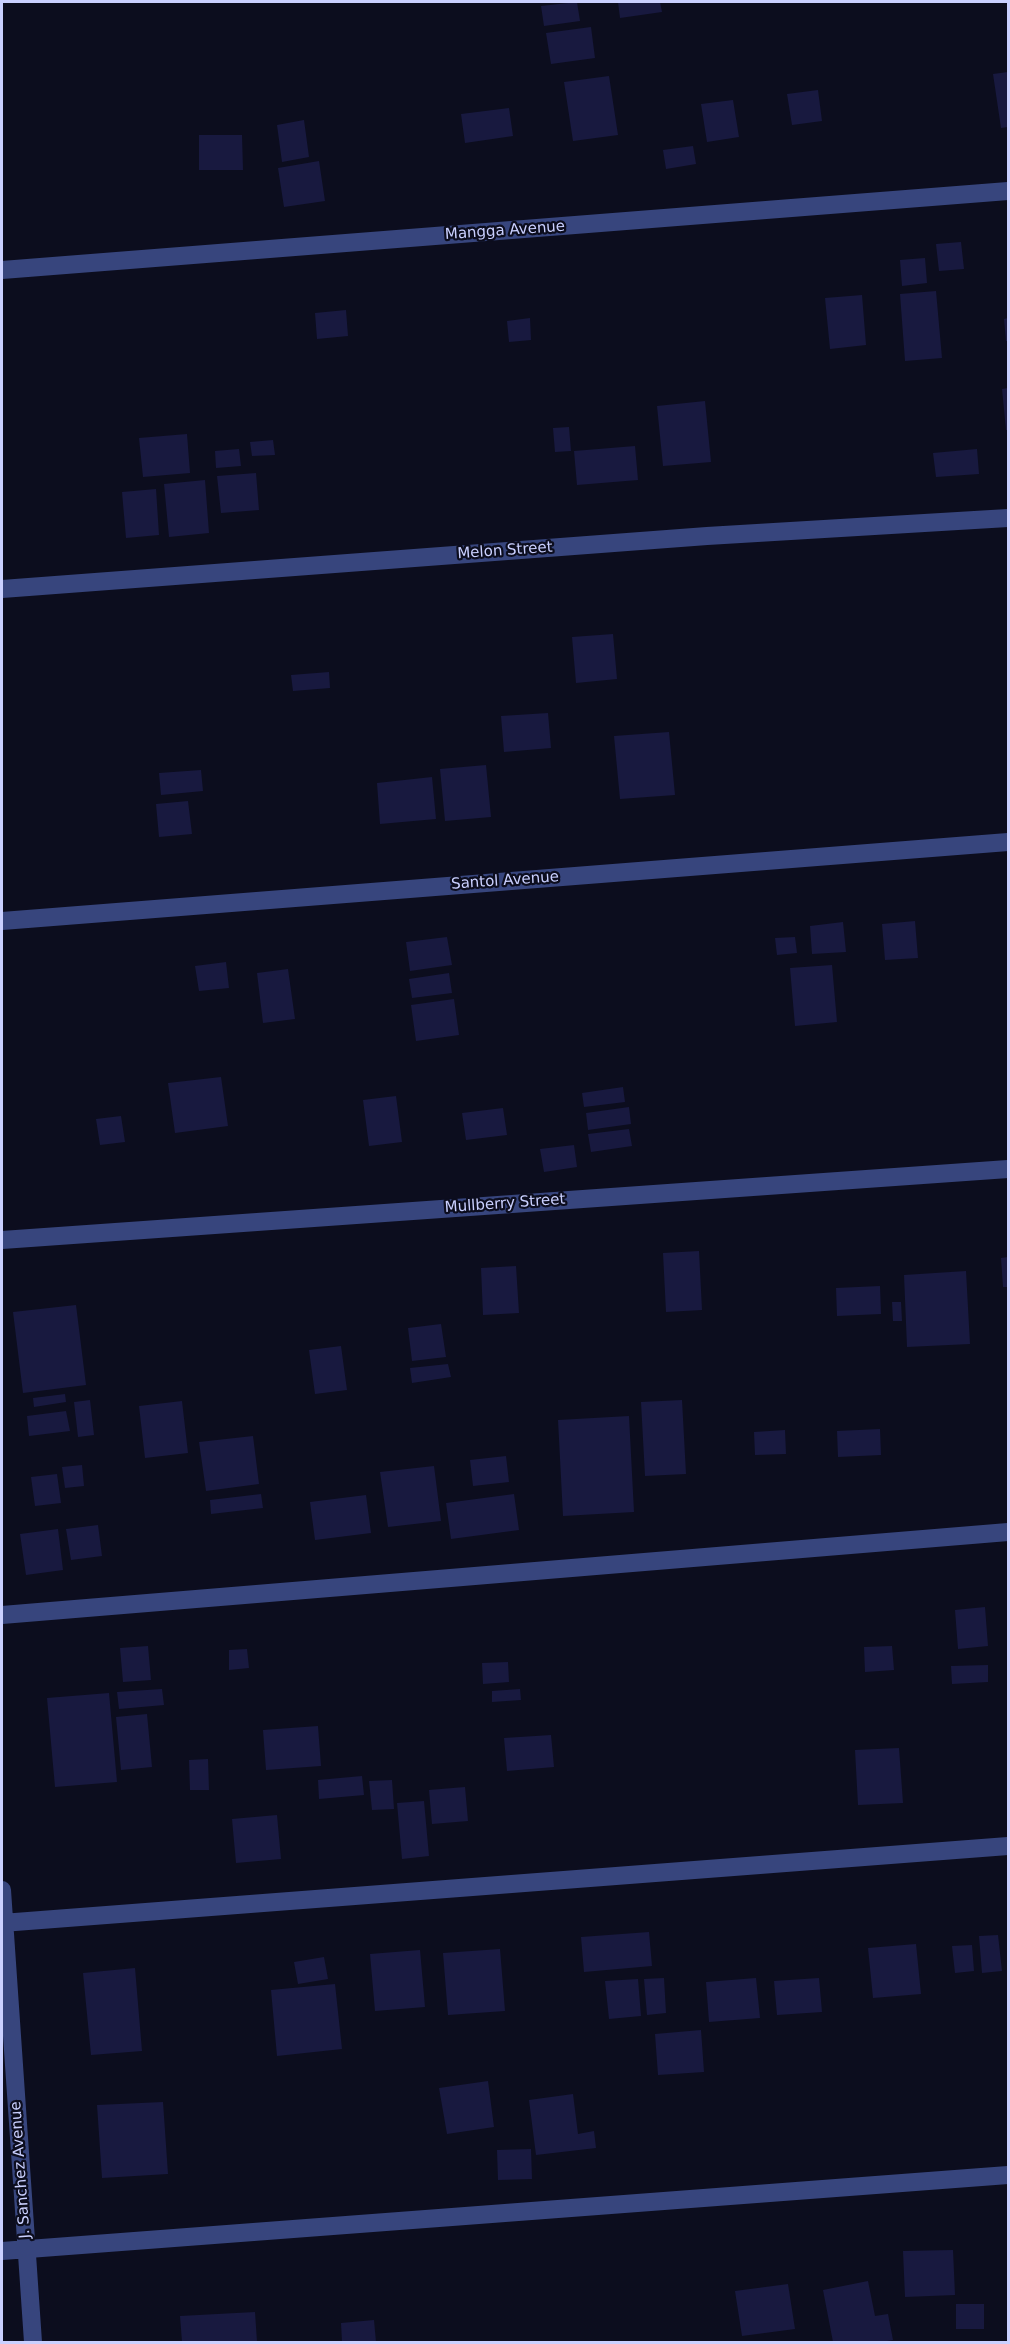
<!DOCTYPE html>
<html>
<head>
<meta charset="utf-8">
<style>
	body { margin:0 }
	#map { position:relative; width:1010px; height:2344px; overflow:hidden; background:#0c0d1e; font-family:"DejaVu Sans",sans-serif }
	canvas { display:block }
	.frame { position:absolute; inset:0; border:3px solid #cad0ff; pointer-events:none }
</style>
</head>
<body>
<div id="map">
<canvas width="1010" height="2344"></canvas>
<div class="frame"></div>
</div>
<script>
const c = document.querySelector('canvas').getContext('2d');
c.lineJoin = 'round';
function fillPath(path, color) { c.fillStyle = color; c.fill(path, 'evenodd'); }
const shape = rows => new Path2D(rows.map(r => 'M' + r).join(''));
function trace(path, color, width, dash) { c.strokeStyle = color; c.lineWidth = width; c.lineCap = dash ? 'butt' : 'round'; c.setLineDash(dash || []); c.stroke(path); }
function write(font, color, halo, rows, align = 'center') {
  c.font = font + ' "DejaVu Sans",sans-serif'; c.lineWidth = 4.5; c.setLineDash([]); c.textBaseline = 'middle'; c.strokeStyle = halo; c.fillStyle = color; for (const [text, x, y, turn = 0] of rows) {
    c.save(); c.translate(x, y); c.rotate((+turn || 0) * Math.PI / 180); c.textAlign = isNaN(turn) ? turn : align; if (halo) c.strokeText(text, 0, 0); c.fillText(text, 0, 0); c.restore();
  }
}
fillPath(shape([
	[577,2,580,21,544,26,541,6],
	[618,2,660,2,662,12,620,18],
	[591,27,595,58,551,64,546,33],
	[1008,72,1008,127,1001,128,993,74],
	[609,76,618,135,573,141,564,82],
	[818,90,822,121,792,125,787,94],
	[733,100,739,137,707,142,701,104],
	[509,108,513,136,465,143,461,114],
	[304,120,309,157,282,162,277,125],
	[199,135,242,135,243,170,199,170],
	[693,146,696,164,666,169,663,150],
	[319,161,325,201,284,207,278,168],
	[961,242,964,269,939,271,936,244],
	[925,258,927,283,902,286,900,260],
	[936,291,942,358,905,361,900,294],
	[862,295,866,345,830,349,825,298],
	[346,310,348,336,317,339,315,313],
	[530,318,531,340,509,342,507,321],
	[1008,318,1008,341,1006,341,1004,319],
	[1008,388,1008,430,1006,430,1002,389],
	[705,401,711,462,663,466,657,406],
	[569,427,571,451,555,452,553,428],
	[187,434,190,473,143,477,139,438],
	[273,440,275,455,252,456,250,442],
	[635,446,638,480,577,485,574,451],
	[239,449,241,466,216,468,215,451],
	[977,449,979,474,936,477,933,453],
	[256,473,259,510,221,513,217,476],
	[205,480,209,533,169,537,164,484],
	[156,489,159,535,126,538,122,492],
	[613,634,617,679,576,683,572,637],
	[329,672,330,688,293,691,291,675],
	[548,713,551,748,504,752,501,716],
	[669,732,675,795,620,799,614,736],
	[486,765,491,817,445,821,440,769],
	[201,770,203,791,161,795,159,773],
	[432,777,436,819,380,824,377,783],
	[188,801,192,834,159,837,156,804],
	[915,921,918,958,885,960,882,924],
	[843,922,846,952,812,954,810,926],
	[447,937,452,965,410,971,406,942],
	[795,937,797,953,777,955,775,938],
	[226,962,229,988,199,991,195,966],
	[832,965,837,1022,795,1026,790,968],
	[288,969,295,1019,263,1023,257,973],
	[449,973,452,993,412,998,409,979],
	[454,999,459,1035,416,1041,411,1005],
	[221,1077,228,1126,175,1133,168,1083],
	[623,1087,625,1102,584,1107,582,1093],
	[396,1096,402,1142,369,1146,363,1100],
	[629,1107,631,1124,588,1130,586,1113],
	[503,1108,507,1135,466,1140,462,1113],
	[121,1116,125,1142,100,1145,96,1119],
	[629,1129,632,1146,591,1152,588,1134],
	[574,1145,577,1167,544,1172,540,1149],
	[699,1251,702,1310,666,1312,663,1253],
	[1008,1257,1008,1287,1003,1287,1001,1258],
	[516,1266,519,1313,483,1315,481,1268],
	[966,1271,970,1344,907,1347,904,1275],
	[880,1286,881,1314,837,1316,836,1288],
	[892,1302,901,1302,902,1321,893,1321],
	[76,1305,86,1385,23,1393,13,1312],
	[441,1324,446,1357,412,1361,408,1328],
	[341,1346,347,1390,315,1394,309,1350],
	[448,1364,451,1377,412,1383,410,1368],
	[65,1394,66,1402,34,1407,33,1398],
	[90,1400,94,1435,78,1437,74,1402],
	[682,1400,686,1474,645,1476,641,1402],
	[182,1401,188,1453,145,1458,139,1406],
	[66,1411,70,1431,29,1436,27,1416],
	[629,1416,634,1512,563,1516,558,1420],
	[880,1429,881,1455,838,1457,837,1431],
	[785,1430,786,1454,755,1455,754,1432],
	[253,1436,259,1484,206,1491,199,1442],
	[506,1456,509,1482,473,1486,470,1460],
	[82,1465,84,1486,65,1488,62,1467],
	[434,1466,441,1521,388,1527,380,1472],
	[57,1474,61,1503,35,1506,31,1477],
	[261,1494,263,1508,211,1514,210,1500],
	[514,1494,519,1530,451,1539,446,1503],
	[366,1495,371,1533,315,1540,310,1502],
	[98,1525,102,1556,71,1560,66,1529],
	[58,1529,63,1570,26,1575,20,1534],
	[985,1607,988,1646,958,1649,955,1610],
	[148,1646,151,1680,123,1682,120,1648],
	[892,1646,894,1670,865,1672,864,1647],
	[247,1649,249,1668,229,1670,229,1650],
	[508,1662,509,1682,483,1684,482,1663],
	[988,1665,988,1682,952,1684,951,1666],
	[162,1689,164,1705,119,1709,117,1692],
	[520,1689,521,1700,492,1702,492,1691],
	[109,1693,117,1782,55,1787,47,1698],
	[147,1714,152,1767,121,1770,116,1717],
	[318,1726,321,1766,266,1770,263,1730],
	[551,1735,554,1767,507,1771,504,1738],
	[899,1748,903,1803,858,1805,855,1750],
	[208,1759,209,1790,190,1790,189,1760],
	[362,1776,364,1795,319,1799,318,1780],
	[392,1780,394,1809,372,1810,369,1781],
	[465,1787,468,1821,432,1824,429,1790],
	[424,1801,429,1856,402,1859,397,1803],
	[277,1815,281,1859,236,1863,232,1819],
	[649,1932,652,1966,584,1972,581,1937],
	[998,1935,1002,1971,982,1973,979,1936],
	[916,1944,921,1994,873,1998,868,1948],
	[972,1945,974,1971,955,1973,952,1946],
	[500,1949,505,2011,448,2015,443,1953],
	[420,1950,425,2007,375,2011,370,1954],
	[324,1957,328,1979,298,1984,294,1962],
	[135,1968,142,2051,91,2055,83,1973],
	[664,1978,666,2013,647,2015,644,1979],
	[756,1978,760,2018,709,2022,706,1982],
	[819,1978,822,2012,777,2015,774,1981],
	[638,1979,641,2016,609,2019,605,1981],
	[335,1984,342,2049,277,2056,271,1990],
	[701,2030,704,2072,658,2075,655,2034],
	[488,2081,494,2127,447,2134,439,2088],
	[573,2094,578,2134,594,2131,596,2148,536,2155,529,2100],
	[163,2102,168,2174,102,2178,97,2105],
	[531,2149,532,2179,498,2180,497,2150],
	[953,2250,955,2295,905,2297,903,2251],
	[868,2281,875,2316,888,2314,893,2340,881,2342,833,2342,823,2290],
	[788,2284,795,2329,742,2336,735,2291],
	[956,2304,984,2304,984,2329,956,2329],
	[255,2312,257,2342,182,2342,180,2316],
	[374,2320,376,2342,342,2342,341,2323]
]), '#18193f');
trace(shape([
	[2,270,1008,191],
	[2,589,707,536,1008,518],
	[2,921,1008,842],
	[2,1240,1008,1169],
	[2,1615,1008,1532],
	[2,1890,33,2342],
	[2,1923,1008,1846],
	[2,2251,1008,2175]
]), '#37457d', 18);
write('15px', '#cad0ff', '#0c0d1e', [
	["Mangga Avenue",505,231,-4],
	["Melon Street",505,551,-4],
	["Santol Avenue",505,881,-4],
	["Mullberry Street",505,1204,-4],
	["J. Sanchez Avenue",21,2170,-94]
]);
</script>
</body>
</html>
